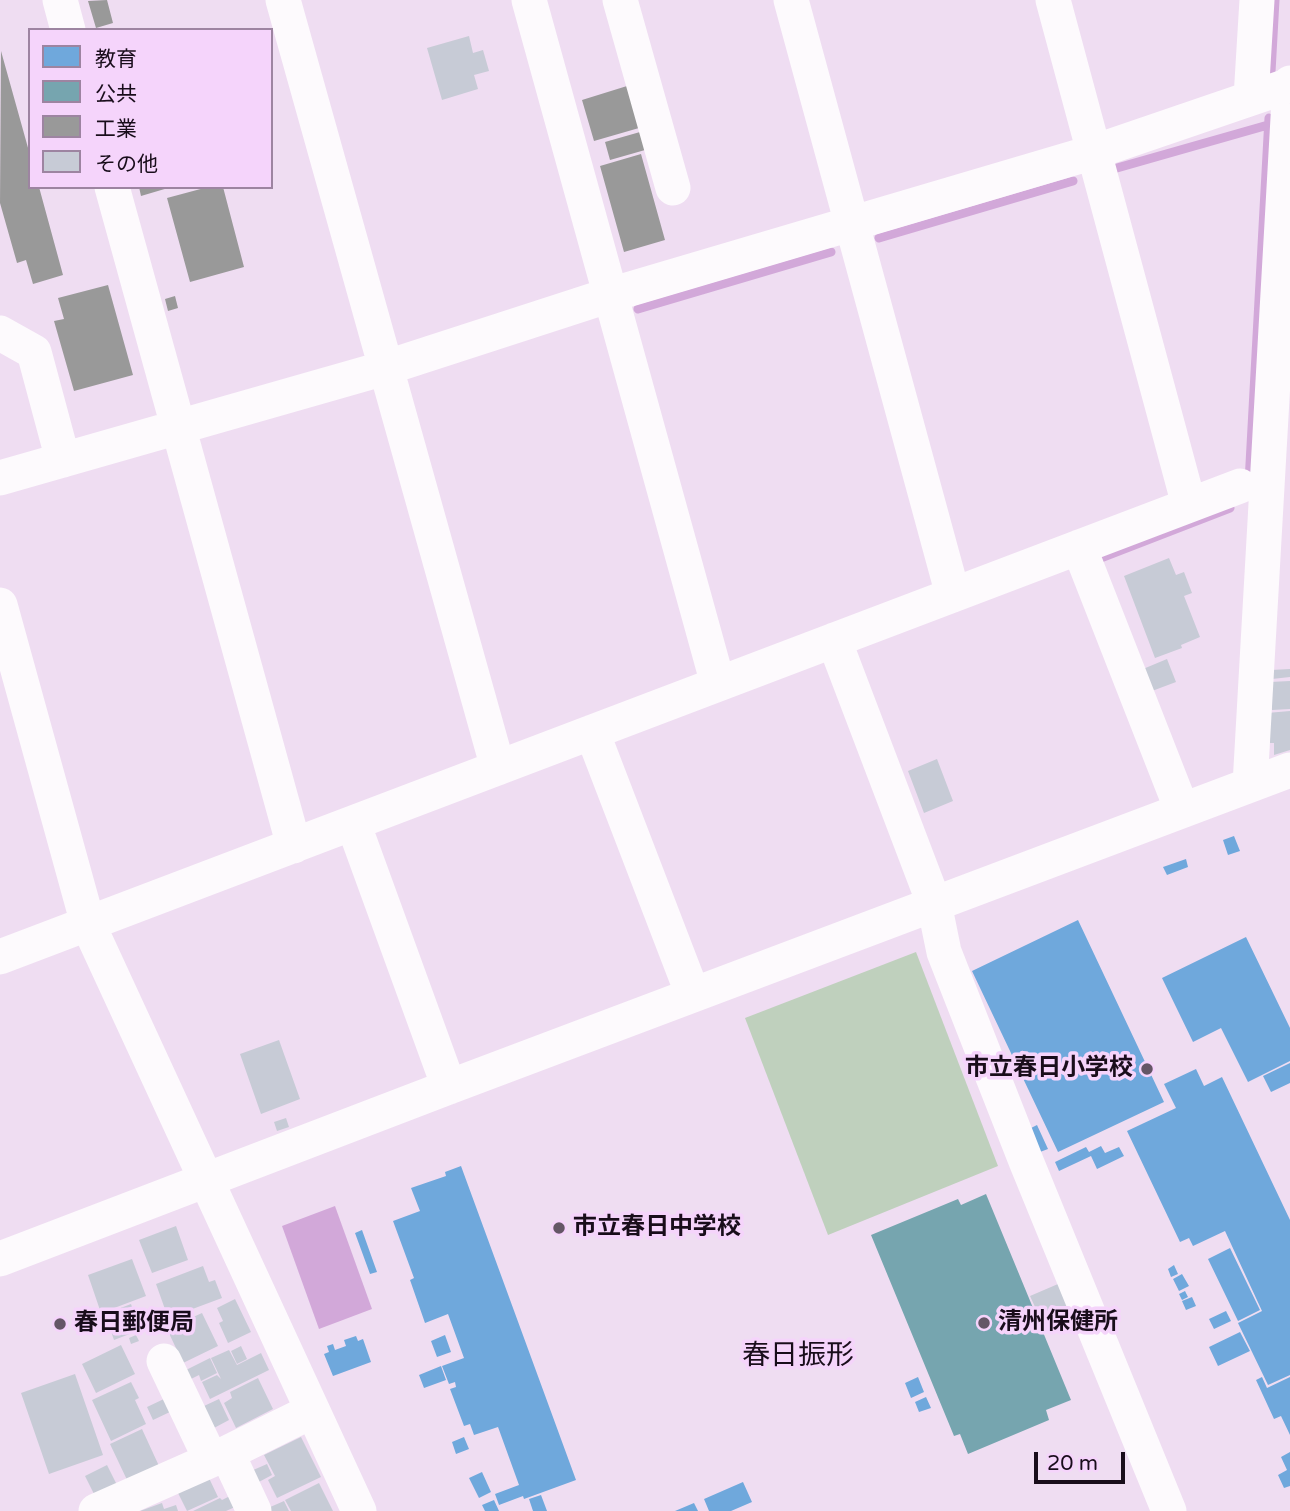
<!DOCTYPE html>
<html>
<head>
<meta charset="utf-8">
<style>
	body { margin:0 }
	#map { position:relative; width:1290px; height:1511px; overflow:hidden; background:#efddf2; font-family:"Varela Round","Noto Sans JP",sans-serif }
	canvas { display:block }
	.legend { position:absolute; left:28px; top:28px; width:245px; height:161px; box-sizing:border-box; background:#f5d4fb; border:2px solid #9d84a1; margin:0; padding:9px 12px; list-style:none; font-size:21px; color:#190d1b }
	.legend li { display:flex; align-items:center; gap:14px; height:35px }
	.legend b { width:35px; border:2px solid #9d84a1 }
	.scale { position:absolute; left:1034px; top:1452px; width:91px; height:32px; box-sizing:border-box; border:4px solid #190d1b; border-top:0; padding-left:9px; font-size:21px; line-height:24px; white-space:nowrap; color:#190d1b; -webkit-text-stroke:5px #f5d4fb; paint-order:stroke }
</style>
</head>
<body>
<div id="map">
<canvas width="1290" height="1511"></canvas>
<ul class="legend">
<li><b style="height:19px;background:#6fa8dc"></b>教育</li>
<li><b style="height:19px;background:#76a5af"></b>公共</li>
<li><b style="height:19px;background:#999"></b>工業</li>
<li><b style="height:19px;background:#c7cbd6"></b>その他</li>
</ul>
<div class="scale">20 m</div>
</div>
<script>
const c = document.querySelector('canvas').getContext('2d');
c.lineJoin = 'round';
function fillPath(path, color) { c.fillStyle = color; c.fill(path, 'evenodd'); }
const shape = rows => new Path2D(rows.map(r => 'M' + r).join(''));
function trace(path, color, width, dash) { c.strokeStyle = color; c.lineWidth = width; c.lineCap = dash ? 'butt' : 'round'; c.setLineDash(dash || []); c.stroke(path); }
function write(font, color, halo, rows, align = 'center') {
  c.font = font + ' "Varela Round","Noto Sans JP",sans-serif'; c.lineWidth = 7; c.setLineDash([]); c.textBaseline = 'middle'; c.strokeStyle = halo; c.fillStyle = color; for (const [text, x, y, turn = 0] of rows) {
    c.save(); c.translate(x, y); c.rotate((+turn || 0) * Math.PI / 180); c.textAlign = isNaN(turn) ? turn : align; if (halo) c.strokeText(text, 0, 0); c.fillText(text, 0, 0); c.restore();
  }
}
fillPath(shape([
	[916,952,998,1166,828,1235,745,1018]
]), '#bfd0bd');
fillPath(shape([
	[335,1206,372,1309,319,1329,282,1226]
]), '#d2a8d9');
fillPath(shape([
	[1234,836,1240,851,1228,855,1223,840],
	[1186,859,1188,867,1167,875,1163,867],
	[1078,920,1164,1102,1058,1152,972,971],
	[1246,937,1290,1028,1290,1061,1248,1082,1221,1028,1193,1042,1162,978],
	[1290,1063,1290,1083,1271,1092,1263,1076],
	[1196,1069,1204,1086,1222,1077,1290,1220,1290,1375,1268,1385,1238,1323,1262,1311,1225,1231,1193,1246,1189,1238,1180,1242,1127,1131,1176,1108,1164,1084],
	[1037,1125,1048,1149,1040,1152,1029,1129],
	[1101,1146,1105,1153,1119,1147,1124,1156,1097,1169,1091,1156,1059,1171,1055,1162,1086,1147,1089,1152],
	[461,1166,576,1480,524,1499,523,1496,499,1505,495,1494,519,1485,498,1427,474,1435,470,1424,464,1426,450,1389,456,1387,455,1382,449,1384,442,1366,464,1358,448,1314,425,1323,410,1280,414,1278,393,1221,420,1211,411,1188,446,1176,445,1172],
	[362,1230,377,1272,370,1274,355,1233],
	[1230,1248,1260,1310,1238,1321,1208,1259],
	[1174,1265,1178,1274,1171,1277,1168,1269],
	[1182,1274,1189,1286,1179,1291,1173,1279],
	[1185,1291,1188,1297,1182,1300,1179,1294],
	[1192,1297,1196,1306,1186,1310,1182,1301],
	[1226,1311,1231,1321,1214,1329,1209,1319],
	[1240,1332,1250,1351,1218,1366,1209,1347],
	[445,1335,451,1352,437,1357,431,1341],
	[356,1336,358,1341,363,1339,371,1362,333,1376,324,1354,329,1352,327,1346,333,1344,335,1350,346,1346,344,1340],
	[441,1366,446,1380,424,1388,419,1375],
	[918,1377,924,1392,911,1398,905,1383],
	[1262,1377,1267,1388,1290,1377,1290,1435,1281,1416,1274,1419,1256,1380],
	[926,1397,931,1408,919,1412,915,1402],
	[464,1437,469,1449,456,1454,452,1442],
	[1290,1452,1290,1486,1284,1488,1278,1475,1287,1470,1281,1457],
	[482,1472,491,1492,479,1498,469,1478],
	[743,1482,752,1502,731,1511,709,1511,704,1499],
	[541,1495,547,1511,533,1511,529,1499],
	[494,1500,499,1511,485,1511,482,1505],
	[694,1503,698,1511,675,1511]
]), '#6fa8dc');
fillPath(shape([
	[986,1194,1071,1400,1046,1410,1049,1420,968,1454,960,1434,954,1436,871,1235,958,1199,961,1205]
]), '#76a5af');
fillPath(shape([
	[107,0,113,23,96,28,88,1],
	[1,51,30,155,30,187,39,187,63,275,33,284,26,260,17,263,0,203],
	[627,86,639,128,594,141,582,100],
	[640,132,645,150,610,160,605,142],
	[641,154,665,240,624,252,600,166],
	[139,187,168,187,168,188,141,196],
	[208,187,223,187,244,267,190,282,167,198],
	[108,285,133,375,74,391,54,321,64,319,58,298],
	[175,296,178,308,168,311,165,299]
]), '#999');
trace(shape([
	[1271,72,1275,0],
	[1117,168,1268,125],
	[879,238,1073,181],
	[638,309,831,252],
	[1249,482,1269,118],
	[1093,561,1230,508]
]), '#d2a8d9', 9);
fillPath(shape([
	[469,36,473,53,483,50,489,71,474,75,478,89,442,100,427,48],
	[1169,558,1176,575,1184,572,1192,593,1184,596,1200,637,1181,645,1182,648,1155,658,1124,576],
	[1167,659,1176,682,1152,691,1143,669],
	[1290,669,1290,677,1272,679,1271,670],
	[1290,681,1290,709,1272,710,1270,682],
	[1290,711,1290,750,1274,755,1274,743,1270,743,1267,713],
	[937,759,953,801,924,813,908,771],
	[279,1040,300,1099,261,1114,240,1054],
	[286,1118,289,1127,277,1131,274,1122],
	[176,1226,188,1260,152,1273,139,1240],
	[132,1259,146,1296,101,1313,88,1275],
	[203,1266,209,1282,215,1280,222,1298,179,1314,177,1308,166,1312,156,1284],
	[1058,1284,1069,1309,1041,1320,1030,1296],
	[235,1299,251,1332,228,1343,219,1323,223,1321,217,1308],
	[131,1304,140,1330,114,1340,105,1314],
	[202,1313,218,1346,183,1363,167,1329],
	[136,1335,139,1341,131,1344,129,1338],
	[121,1345,135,1374,96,1393,82,1364],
	[241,1346,247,1359,237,1364,231,1351],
	[229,1350,237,1365,261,1353,269,1370,210,1399,202,1382,217,1375,221,1379,211,1358],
	[210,1358,217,1373,201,1381,199,1375,191,1379,186,1370],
	[75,1374,103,1455,49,1474,21,1393],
	[258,1378,273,1409,236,1428,224,1403,232,1398,230,1392],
	[131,1382,139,1398,135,1400,146,1424,111,1441,92,1400],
	[166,1398,172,1411,153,1420,147,1407],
	[219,1399,229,1420,214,1428,204,1406],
	[142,1429,159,1466,128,1482,110,1444],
	[301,1437,321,1477,277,1498,268,1480,275,1476,264,1455],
	[267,1464,272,1475,257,1483,251,1471],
	[107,1465,117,1485,95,1496,85,1476],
	[209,1478,218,1497,187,1511,178,1493],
	[319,1483,333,1511,291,1511,285,1500],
	[230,1496,235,1507,226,1511,193,1511,220,1498,222,1500],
	[284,1501,289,1511,269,1511,268,1508],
	[162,1503,164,1509,176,1505,178,1511,140,1511]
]), '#c7cbd6');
trace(shape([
	[60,0,68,30],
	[283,0,498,768],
	[529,0,718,684],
	[620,0,673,188],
	[791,0,953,595],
	[1053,0,1189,505],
	[1251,98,1257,0],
	[112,187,294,846],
	[0,333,34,352,63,460],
	[0,478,385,368,610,295,1094,152,1290,85],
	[1079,547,1182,810],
	[0,605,88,924,359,1511],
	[834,640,934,903,944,952,1026,1161,1169,1511],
	[592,732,693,995],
	[1250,785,1290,83],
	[353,823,449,1087],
	[0,957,1240,486],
	[0,1259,449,1087,1290,770],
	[164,1361,211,1460],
	[227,1453,254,1511],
	[96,1511,227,1453,312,1411]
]), '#fdfafd', 35);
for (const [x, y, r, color] of [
	[1147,1069,7,"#645666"],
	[559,1228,7,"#645666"],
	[984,1323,7,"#645666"],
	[60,1324,7,"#645666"]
]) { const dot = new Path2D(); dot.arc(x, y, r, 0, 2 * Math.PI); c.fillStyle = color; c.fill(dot); trace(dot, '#f5d4fb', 2.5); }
write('bold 24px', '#190d1b', '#f5d4fb', [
	["市立春日小学校",1133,1069,"right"],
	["市立春日中学校",573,1228],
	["清州保健所",998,1323],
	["春日郵便局",74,1324]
], 'left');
write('28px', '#190d1b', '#f5d4fb', [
	["春日振形",798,1357]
]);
</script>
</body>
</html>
